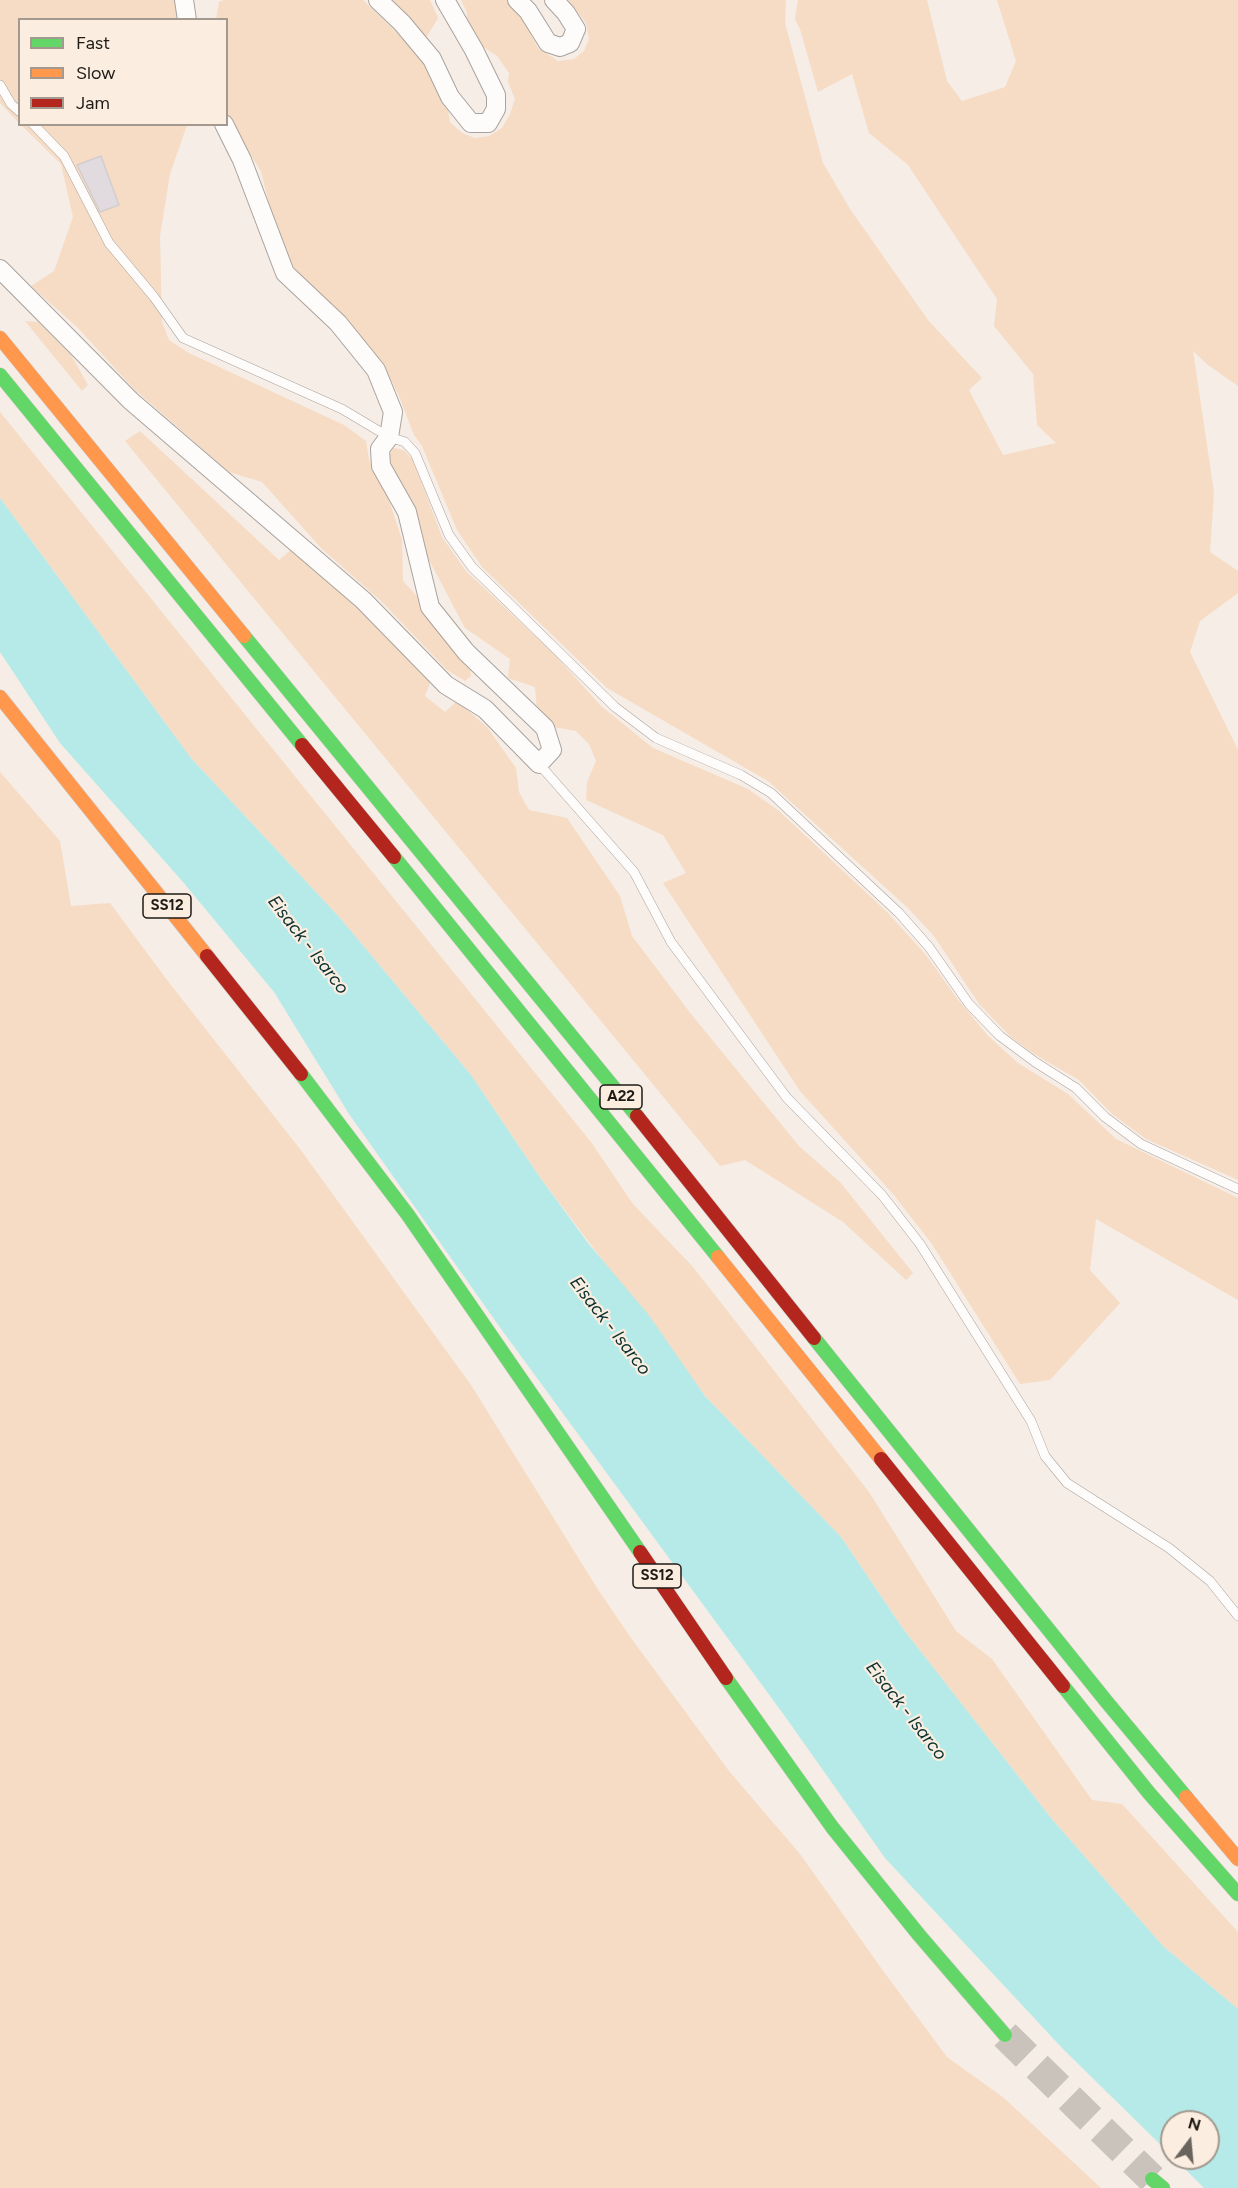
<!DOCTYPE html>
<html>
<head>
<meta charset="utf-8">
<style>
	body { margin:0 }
	#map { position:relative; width:1238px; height:2188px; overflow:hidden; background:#f5ede6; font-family:Figtree,sans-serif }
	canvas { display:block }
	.legend { position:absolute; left:18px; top:18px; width:210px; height:108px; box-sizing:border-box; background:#fbede0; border:2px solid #a3998f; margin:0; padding:8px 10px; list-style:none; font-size:18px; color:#1f1b16 }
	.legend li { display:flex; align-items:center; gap:12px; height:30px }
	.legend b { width:30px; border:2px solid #a3998f }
	.north { position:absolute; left:1160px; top:2110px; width:60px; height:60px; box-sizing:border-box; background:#fbede0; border:2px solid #a3998f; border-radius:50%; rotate:16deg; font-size:16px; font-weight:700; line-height:24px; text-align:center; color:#1f1b16 }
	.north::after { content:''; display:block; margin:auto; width:21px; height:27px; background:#6a645f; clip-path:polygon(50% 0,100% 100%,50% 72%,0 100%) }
</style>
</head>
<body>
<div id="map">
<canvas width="1238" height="2188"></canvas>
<ul class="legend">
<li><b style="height:8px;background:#63d668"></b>Fast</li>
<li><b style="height:8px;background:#ff974d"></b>Slow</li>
<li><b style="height:8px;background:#b3261e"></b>Jam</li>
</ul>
<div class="north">N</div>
</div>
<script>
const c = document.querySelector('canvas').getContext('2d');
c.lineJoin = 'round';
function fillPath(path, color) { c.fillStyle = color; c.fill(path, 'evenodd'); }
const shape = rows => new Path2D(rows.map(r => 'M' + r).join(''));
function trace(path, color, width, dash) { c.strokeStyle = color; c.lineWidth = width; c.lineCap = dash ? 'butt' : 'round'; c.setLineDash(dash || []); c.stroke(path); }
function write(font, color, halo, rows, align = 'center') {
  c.font = font + ' Figtree,sans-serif'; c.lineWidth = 4.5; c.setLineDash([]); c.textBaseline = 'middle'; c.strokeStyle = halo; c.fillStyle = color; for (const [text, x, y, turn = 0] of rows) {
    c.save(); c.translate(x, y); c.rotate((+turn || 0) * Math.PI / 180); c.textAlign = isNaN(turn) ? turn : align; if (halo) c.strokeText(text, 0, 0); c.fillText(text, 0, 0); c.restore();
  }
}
fillPath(shape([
	[0,0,177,0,179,19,20,20,19,123,0,103],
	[224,0,363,0,430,65,446,98,450,122,462,133,475,138,489,136,502,128,510,114,515,99,508,82,509,73,497,56,482,46,467,27,467,12,461,0,508,0,526,17,531,35,538,48,558,61,574,59,584,51,589,39,586,23,568,0,786,0,785,23,823,163,850,209,928,320,982,378,969,390,1003,455,1056,443,1037,425,1033,374,994,326,997,299,908,165,869,133,852,74,818,92,800,29,795,19,798,0,927,0,947,81,962,101,1005,87,1016,61,997,0,1238,0,1238,386,1208,365,1193,351,1214,492,1210,552,1238,571,1238,593,1200,621,1190,652,1238,750,1238,1180,1146,1139,1112,1114,1079,1080,1034,1054,1011,1037,979,1004,934,936,908,908,768,781,607,688,482,567,457,530,422,446,414,435,399,396,382,362,352,329,312,289,292,265,271,212,261,171,227,118,226,20,216,20,219,2],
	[388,0,430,0,438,18,426,38],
	[21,125,187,125,170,174,160,236,162,322,169,340,189,353,344,425,366,441,369,460,385,488,402,540,403,581,423,603,470,664,471,676,465,681,447,670,381,601,321,548,262,482,229,472,134,389,77,327,31,286,54,271,73,217,61,164],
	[25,321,38,322,71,355,88,385,82,391],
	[0,412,591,1142,633,1204,693,1267,869,1492,956,1631,992,1659,1092,1800,1122,1804,1238,1932,1238,2009,1163,1946,1051,1818,904,1630,841,1537,705,1396,539,1176,471,1075,341,919,191,758,0,498],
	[140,431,279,560,291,550,335,586,431,681,425,696,445,712,457,701,487,727,516,768,519,792,529,810,567,818,620,896,632,936,691,1014,799,1146,840,1182,913,1273,906,1280,843,1222,745,1160,720,1166,125,441],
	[393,448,404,450,413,460,442,537,466,571,553,653,601,706,653,748,748,789,779,811,888,913,926,955,956,997,988,1036,1018,1063,1068,1094,1116,1139,1238,1198,1238,1300,1096,1219,1090,1270,1120,1303,1050,1380,1020,1384,932,1244,893,1194,800,1091,663,883,686,873,663,835,586,800,587,782,596,761,589,744,576,731,554,727,537,711,535,687,508,678,510,659,465,628,428,558,418,524,387,461],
	[0,772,60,841,71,906,110,903,167,980,300,1149,471,1385,597,1588,631,1638,729,1771,800,1854,884,1972,947,2057,1004,2098,1101,2188,0,2188]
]), '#f6dcc4');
fillPath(shape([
	[0,498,191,758,341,919,471,1075,539,1176,588,1243,648,1314,705,1396,841,1537,904,1630,1051,1818,1163,1946,1238,2009,1238,2188,1204,2188,1174,2158,1208,2158,1208,2122,1172,2122,1172,2156,1063,2049,885,1858,784,1715,504,1333,349,1114,274,992,183,882,60,743,0,652]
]), '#b6eae8');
const building = shape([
	[101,156,119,205,100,212,77,165,101,156]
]);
fillPath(building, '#e1dadf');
trace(building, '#d2cecd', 1.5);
trace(shape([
	[1005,2035,1152,2179]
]), '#cac3bc', 30, [30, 15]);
const lane = shape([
	[0,85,11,104,20,112],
	[33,124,64,156,109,243,154,297,183,338,342,409,389,437,405,442,415,453,449,535,472,567,615,707,656,738,741,775,771,793,899,913,929,947,969,1004,1000,1036,1035,1062,1076,1088,1105,1117,1141,1144,1238,1189],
	[539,764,634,872,671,942,787,1098,882,1195,920,1244,1031,1421,1045,1456,1067,1483,1169,1548,1210,1581,1238,1616]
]);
const street = shape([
	[184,0,187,20],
	[378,0,402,23,432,59,450,97,471,123,488,123,496,109,496,95,474,50,445,0],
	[517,0,528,11,548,43,560,47,570,43,576,29,566,13,554,0],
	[0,269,131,401,363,600,446,685,485,709,539,764,552,750,545,728,466,652,430,607,407,512,381,466,380,449,389,437,393,412,376,370,338,323,285,273,242,160,224,124]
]);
const fast = shape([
	[0,375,302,745],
	[244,636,637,1116],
	[394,857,718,1257],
	[301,1074,408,1215,640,1552],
	[814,1338,1106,1701,1186,1797],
	[726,1678,832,1827,919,1935,1005,2035],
	[1063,1686,1149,1793,1238,1894],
	[1152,2179,1163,2188]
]);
const slow = shape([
	[0,338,244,636],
	[0,697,207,956],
	[718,1257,881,1459],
	[1186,1797,1238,1859]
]);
const jam = shape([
	[302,745,394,857],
	[207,956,301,1074],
	[637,1116,814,1338],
	[881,1459,1063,1686],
	[640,1552,726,1678]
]);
trace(lane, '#a9a29d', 10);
trace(street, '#a9a29d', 20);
trace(fast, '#cecbc8', 15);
trace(slow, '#cecbc8', 15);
trace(jam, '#cecbc8', 15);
trace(lane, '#fefcfb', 9);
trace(street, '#fefcfb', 18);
trace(fast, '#63d668', 14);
trace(slow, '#ff974d', 14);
trace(jam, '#b3261e', 14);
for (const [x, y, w] of [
	[167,906,48],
	[621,1097,42],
	[657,1576,48]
]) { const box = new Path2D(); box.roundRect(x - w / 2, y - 12, w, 24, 4.5); c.fillStyle = '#fbede0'; c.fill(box); trace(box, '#1f1b16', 1.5); }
write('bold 15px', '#1f1b16', null, [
	["SS12",167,906],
	["A22",621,1097],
	["SS12",657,1576]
]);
write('italic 18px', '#093131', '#fbede0', [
	["Eisack - Isarco",308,945,52],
	["Eisack - Isarco",610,1326,52],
	["Eisack - Isarco",906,1711,52]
]);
</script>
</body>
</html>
